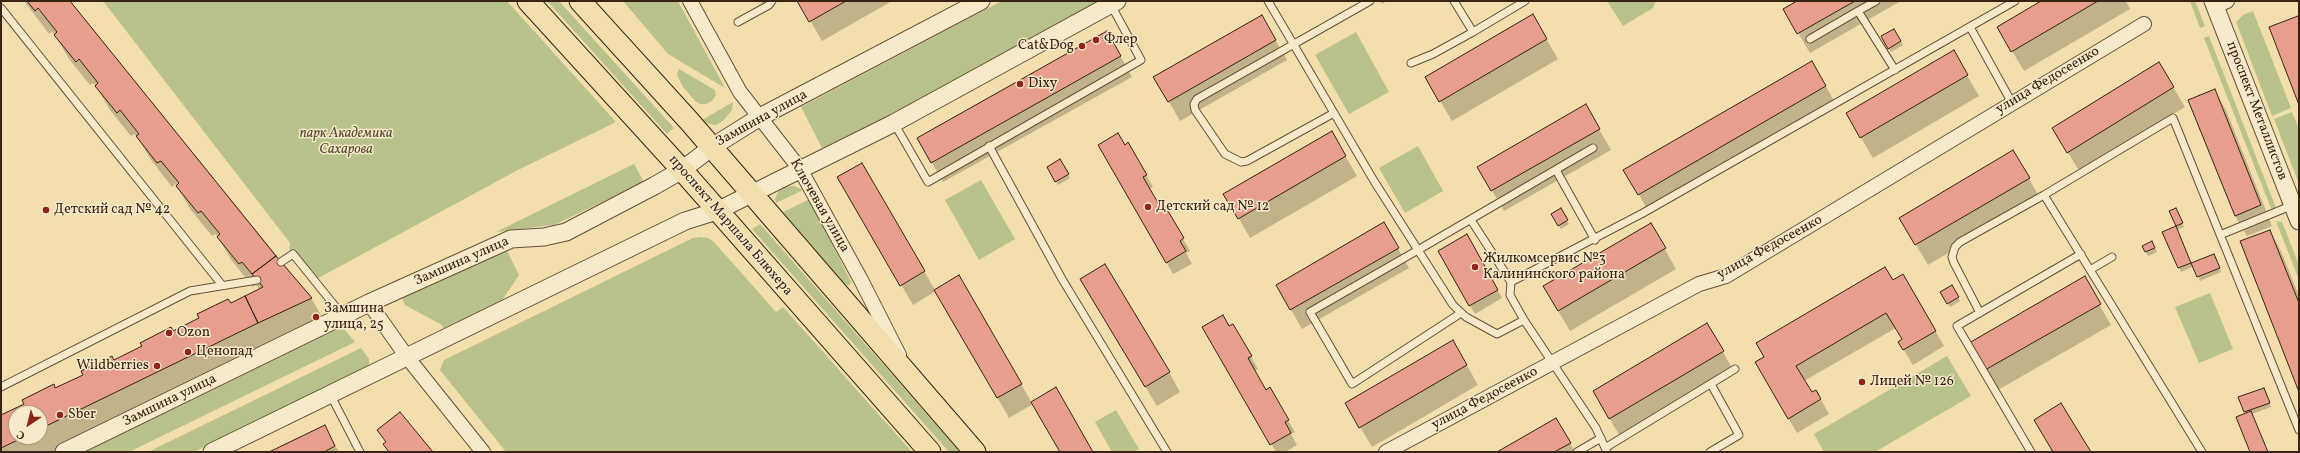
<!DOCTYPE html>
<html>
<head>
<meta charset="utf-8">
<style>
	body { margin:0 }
	#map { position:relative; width:2300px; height:453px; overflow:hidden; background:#f2dfad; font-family:Vollkorn,serif }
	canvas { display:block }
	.frame { position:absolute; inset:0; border:2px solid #372213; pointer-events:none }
	.north { position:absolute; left:8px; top:405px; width:40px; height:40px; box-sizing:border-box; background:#f7eaca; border:1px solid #aa9a81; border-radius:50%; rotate:215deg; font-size:11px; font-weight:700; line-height:16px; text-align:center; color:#372213 }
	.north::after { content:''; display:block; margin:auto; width:14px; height:18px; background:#8f2418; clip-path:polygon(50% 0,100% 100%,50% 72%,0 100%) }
</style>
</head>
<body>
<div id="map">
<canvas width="2300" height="453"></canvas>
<div class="frame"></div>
<div class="north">С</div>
</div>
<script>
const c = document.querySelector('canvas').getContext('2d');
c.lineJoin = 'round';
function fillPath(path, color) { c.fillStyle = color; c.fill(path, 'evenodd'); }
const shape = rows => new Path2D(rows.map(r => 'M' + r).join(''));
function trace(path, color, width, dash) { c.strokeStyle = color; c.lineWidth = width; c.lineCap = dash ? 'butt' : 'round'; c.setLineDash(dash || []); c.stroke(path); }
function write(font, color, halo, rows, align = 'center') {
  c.font = font + ' Vollkorn,serif'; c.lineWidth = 3; c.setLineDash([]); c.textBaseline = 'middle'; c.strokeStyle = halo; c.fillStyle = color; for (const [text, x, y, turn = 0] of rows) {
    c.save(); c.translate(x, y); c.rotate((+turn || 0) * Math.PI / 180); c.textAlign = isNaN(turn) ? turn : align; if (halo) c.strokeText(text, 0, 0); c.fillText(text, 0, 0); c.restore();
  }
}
fillPath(shape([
	[103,1,507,1,616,122,516,171,311,282,289,251,290,243],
	[547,1,559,1,674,128,667,134],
	[623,1,678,1,725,88,668,54],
	[1002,1,1098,1,891,115,822,148,801,107],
	[1607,1,1656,1,1653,8,1623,26],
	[2190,1,2195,1,2205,26,2200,28],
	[2253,11,2291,108,2272,116,2236,22,2243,15],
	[1356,32,1389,92,1349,114,1315,55],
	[2209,36,2276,208,2272,211,2204,38],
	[679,69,715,90,716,95,712,101,706,104,700,104,695,101,683,87,677,75],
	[733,102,732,110,723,121,716,125,709,124,702,120],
	[2292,112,2299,129,2299,184,2274,119],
	[1418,146,1443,191,1405,213,1379,168],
	[634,164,644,182,554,225,496,232],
	[981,180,1015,239,979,260,945,200],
	[794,186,803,190,776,203,775,199,779,190,784,187],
	[810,199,851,282,850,285,846,285,783,212],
	[2276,221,2282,222,2299,265,2299,280],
	[760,224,960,452,949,452,752,229],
	[701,237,708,238,714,242,776,312,783,307,912,452,506,452,440,370,444,360,693,238],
	[501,249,507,251,519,275,501,302,444,330,442,325,405,305,402,298],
	[2210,293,2233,349,2199,363,2175,307],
	[344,329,355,342,129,452,85,452,334,330],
	[361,348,369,359,369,363,367,368,194,452,148,452],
	[1947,356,1971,396,1875,452,1824,452,1814,434],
	[1116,410,1139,449,1133,452,1112,452,1095,422]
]), '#b9c28a');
fillPath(shape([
	[24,1,70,1,311,298,325,322,56,452,1,452,1,416,260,290,256,285,253,287,232,261,218,237,215,234,212,236,191,210,177,187,175,184,172,187,151,160,137,137,134,134,131,136,110,110,96,86,93,83,90,85,69,59,55,35,52,32,49,34],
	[16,413,40,413,40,437,16,437],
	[760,1,778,1,764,8],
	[799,1,892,1,822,41],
	[1380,1,1387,1,1382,4],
	[1799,1,1901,1,1810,53,1784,9],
	[2043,1,2126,1,2130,9,2024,71,1998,27],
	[1532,15,1558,59,1452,121,1426,77],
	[1261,16,1287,60,1180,121,1155,77],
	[1894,30,1903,45,1891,52,1882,37],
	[1107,32,1132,77,943,182,918,138],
	[1953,52,1979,96,1873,158,1847,114],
	[1812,62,1837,106,1650,214,1625,170],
	[2173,87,2185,107,2080,172,2065,148],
	[2214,90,2226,110,2272,226,2247,236,2235,216],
	[1585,105,1611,150,1504,211,1478,167],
	[1331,132,1357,176,1250,238,1225,194],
	[1128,144,1153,187,1149,189,1161,209,1165,207,1190,251,1186,253,1192,264,1173,274,1099,145,1124,146],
	[2013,151,2040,198,1928,265,1900,218],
	[1059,160,1070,178,1058,185,1048,167],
	[862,164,935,290,958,277,1032,403,1056,389,1092,452,1061,452,1033,404,1009,418,936,291,913,305,839,177],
	[1560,209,1569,224,1561,229,1552,214],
	[2170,212,2178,213,2184,227,2177,230,2191,264,2214,255,2221,272,2200,281,2194,266,2181,272,2164,232,2177,227],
	[1384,224,1409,268,1302,329,1277,285],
	[1651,225,1676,269,1570,331,1544,287],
	[2270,231,2281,251,2299,296,2299,389],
	[1466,236,1502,298,1475,314,1439,251],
	[2152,242,2157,252,2148,256,2143,246],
	[1903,276,1944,346,1913,365,1899,342,1903,340,1896,328,1804,381,1812,394,1816,391,1829,414,1797,433,1756,363],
	[2084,278,2111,325,1998,390,1971,343],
	[1952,286,1960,301,1950,307,1942,292],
	[1093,300,1169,372,1180,392,1157,406],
	[1233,325,1258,369,1254,371,1266,391,1269,389,1295,432,1291,434,1297,445,1285,452,1276,452,1204,327,1229,327],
	[1707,325,1734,371,1621,438,1594,392],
	[1453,341,1478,385,1372,447,1346,403],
	[2266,392,2271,407,2252,414,2267,452,2251,452,2246,414,2240,397],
	[1556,419,1575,452,1499,452],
	[324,426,339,452,271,452]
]), '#0003');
const building = shape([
	[27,1,70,1,276,256,252,274,242,262,239,264,217,237,220,234,201,211,198,213,176,186,179,183,161,161,157,163,136,136,139,134,120,110,117,113,95,86,98,83,79,59,76,62,54,35,57,32,38,8,35,11,27,1],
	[797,1,846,1,809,22,797,1],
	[1797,1,1855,1,1797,34,1783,9,1797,1],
	[2041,1,2098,1,2011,52,1997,27,2041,1],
	[1533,14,1547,39,1439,102,1425,77,1533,14],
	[1262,15,1276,40,1168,102,1153,77,1262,15],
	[2298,16,2299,17,2299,105,2269,27,2298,16],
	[1894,29,1901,41,1888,49,1881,36,1894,29],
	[1107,31,1121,56,931,163,917,138,1107,31],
	[1954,50,1968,75,1860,138,1846,113,1954,50],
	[1812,61,1826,86,1638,195,1623,170,1812,61],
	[2159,62,2174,87,2067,153,2052,128,2159,62],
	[2215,89,2261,205,2235,216,2188,100,2215,89],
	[1586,104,1600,129,1491,191,1477,167,1586,104],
	[1332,131,1346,156,1238,219,1223,194,1332,131],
	[1118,133,1125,145,1128,142,1147,175,1143,177,1161,208,1165,206,1184,238,1180,241,1186,251,1166,263,1098,145,1118,133],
	[2013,150,2030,178,1915,245,1899,218,2013,150],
	[1060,159,1069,174,1055,182,1047,167,1060,159],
	[862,163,925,271,900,286,837,177,862,163],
	[1561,208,1568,220,1558,226,1551,214,1561,208],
	[2176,208,2183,223,2176,226,2169,211,2176,208],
	[1384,222,1399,248,1290,310,1276,285,1384,222],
	[1651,223,1666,248,1558,311,1543,286,1651,223],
	[2176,226,2191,263,2178,268,2162,232,2176,226],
	[2270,230,2299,303,2299,392,2240,241,2270,230],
	[1467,234,1498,290,1469,306,1438,251,1467,234],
	[2152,241,2155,248,2145,252,2142,246,2152,241],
	[2214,254,2220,268,2197,277,2191,263,2214,254],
	[276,256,312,298,258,323,245,296,263,287,252,274,276,256],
	[1105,264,1170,372,1145,387,1080,279,1105,264],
	[1885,267,1893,280,1903,274,1936,331,1903,350,1898,342,1902,339,1886,313,1796,366,1812,392,1816,390,1821,399,1788,419,1755,362,1764,357,1756,343,1885,267],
	[959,275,1022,384,997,398,934,290,959,275],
	[2085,276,2101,304,1985,370,1969,343,2085,276],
	[1952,285,1959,297,1947,304,1940,292,1952,285],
	[245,296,258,323,40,429,40,413,16,413,16,437,24,437,1,448,1,415,24,404,22,400,54,384,55,388,83,375,81,371,112,356,114,360,142,346,140,343,171,327,173,331,199,318,197,314,228,299,231,303,245,296],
	[1223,315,1229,326,1233,324,1252,356,1248,358,1266,390,1270,387,1289,420,1285,422,1291,433,1270,445,1202,327,1223,315],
	[1707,323,1724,351,1609,419,1593,391,1707,323],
	[1453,340,1467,365,1359,428,1345,403,1453,340],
	[1056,387,1093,452,1060,452,1039,416,1031,402,1056,387],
	[2264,388,2270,403,2244,412,2238,397,2264,388],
	[2061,403,2091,452,2053,452,2034,420,2061,403],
	[2251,411,2268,452,2250,452,2236,417,2251,411],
	[400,412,433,452,389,452,383,444,386,442,377,430,400,412],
	[1556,418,1571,443,1554,452,1497,452,1556,418],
	[325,425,335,446,324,452,269,452,325,425]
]);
fillPath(building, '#e89e8d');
trace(building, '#372213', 1);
const service = shape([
	[1268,1,1374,181,1418,250,1593,148],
	[1,8,222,285],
	[1858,11,1876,1],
	[738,22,769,5,772,1],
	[1970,27,2012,103],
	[1473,32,1525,1],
	[1810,39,1858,11,1895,70],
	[1411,63,1433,54,1473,32,1454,1],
	[1334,113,1247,161,1241,162,1225,154,1195,110,1194,104,1197,99,1370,1],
	[894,123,928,182,1141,60,1111,5],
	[989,146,1062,279,1167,452],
	[1556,170,1595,240],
	[2044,195,2202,452],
	[1471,220,1511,282,1510,295,1524,320,1596,428,1607,452],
	[2220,235,2293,205],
	[281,262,293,254,343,316],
	[2090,270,2112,257],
	[1511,282,1643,213,2015,1],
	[1461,313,1352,384,1310,312,1418,250,1453,305,1466,317,1497,334,1524,320],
	[1980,313,1954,263,1952,257,1955,247,1960,242,2044,195,2173,118,2299,430],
	[1,387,190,291,257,280],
	[330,394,360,452],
	[1605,448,1735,369],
	[1577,452,1601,438],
	[1710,452,1739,435,1711,384],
	[2031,452,1957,326,2081,254]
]);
const minor = shape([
	[690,1,740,92,800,169,861,280,899,355],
	[2215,6,2227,1],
	[369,303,407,357,483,452],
	[1386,452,1699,284,1726,276,2144,24]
]);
const tertiary = shape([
	[2213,1,2299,221],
	[64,452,369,303,500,244,511,239,544,237,566,232,654,186,682,170,712,147,760,117,981,1],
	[212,452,685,221,717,211,894,123,1117,1]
]);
const primary = shape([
	[528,1,682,170,930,452],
	[580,1,690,122,975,452]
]);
trace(service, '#66513a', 9);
trace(minor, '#66513a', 16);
trace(tertiary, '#66513a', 19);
trace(primary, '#372213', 23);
trace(service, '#f7eaca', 7);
trace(minor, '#f7eaca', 14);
trace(tertiary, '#f7eaca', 17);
trace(primary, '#f2dfad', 21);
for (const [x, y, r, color] of [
	[1096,40,4,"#8f2418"],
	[1082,46,4,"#8f2418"],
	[1020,84,4,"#8f2418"],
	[1148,207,4,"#8f2418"],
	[46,210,4,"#8f2418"],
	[1475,267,4,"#8f2418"],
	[316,317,4,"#8f2418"],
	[169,333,4,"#8f2418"],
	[188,352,4,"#8f2418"],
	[157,366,4,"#8f2418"],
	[1862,382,4,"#8f2418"],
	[60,415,4,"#8f2418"]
]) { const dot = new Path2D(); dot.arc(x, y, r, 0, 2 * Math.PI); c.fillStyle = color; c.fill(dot); trace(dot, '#f7eaca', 1.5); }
write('14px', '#372213', '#f7eaca', [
	["Флер",1104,40],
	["Cat&Dog",1074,46,"right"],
	["Dixy",1028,84],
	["Детский сад № 12",1156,207],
	["Детский сад № 42",54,210],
	["Жилкомсервис №3",1483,259],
	["Калининского района",1483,275],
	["Замшина",324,309],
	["улица, 25",324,325],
	["Ozon",177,333],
	["Ценопад",196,352],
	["Wildberries",149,366,"right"],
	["Лицей № 126",1870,382],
	["Sber",68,415]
], 'left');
write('14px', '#372213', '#f7eaca', [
	["улица Федосеенко",2048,81,-31],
	["проспект Металлистов",2256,111,69],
	["Замшина улица",762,119,-29],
	["Ключевая улица",819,206,60],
	["проспект Маршала Блюхера",730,226,49],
	["улица Федосеенко",1770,248,-29],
	["Замшина улица",462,262,-24],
	["улица Федосеенко",1485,399,-28],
	["Замшина улица",170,401,-26]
]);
write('italic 14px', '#584a31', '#f7eaca', [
	["парк Академика",346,134],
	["Сахарова",346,150]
]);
</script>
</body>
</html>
